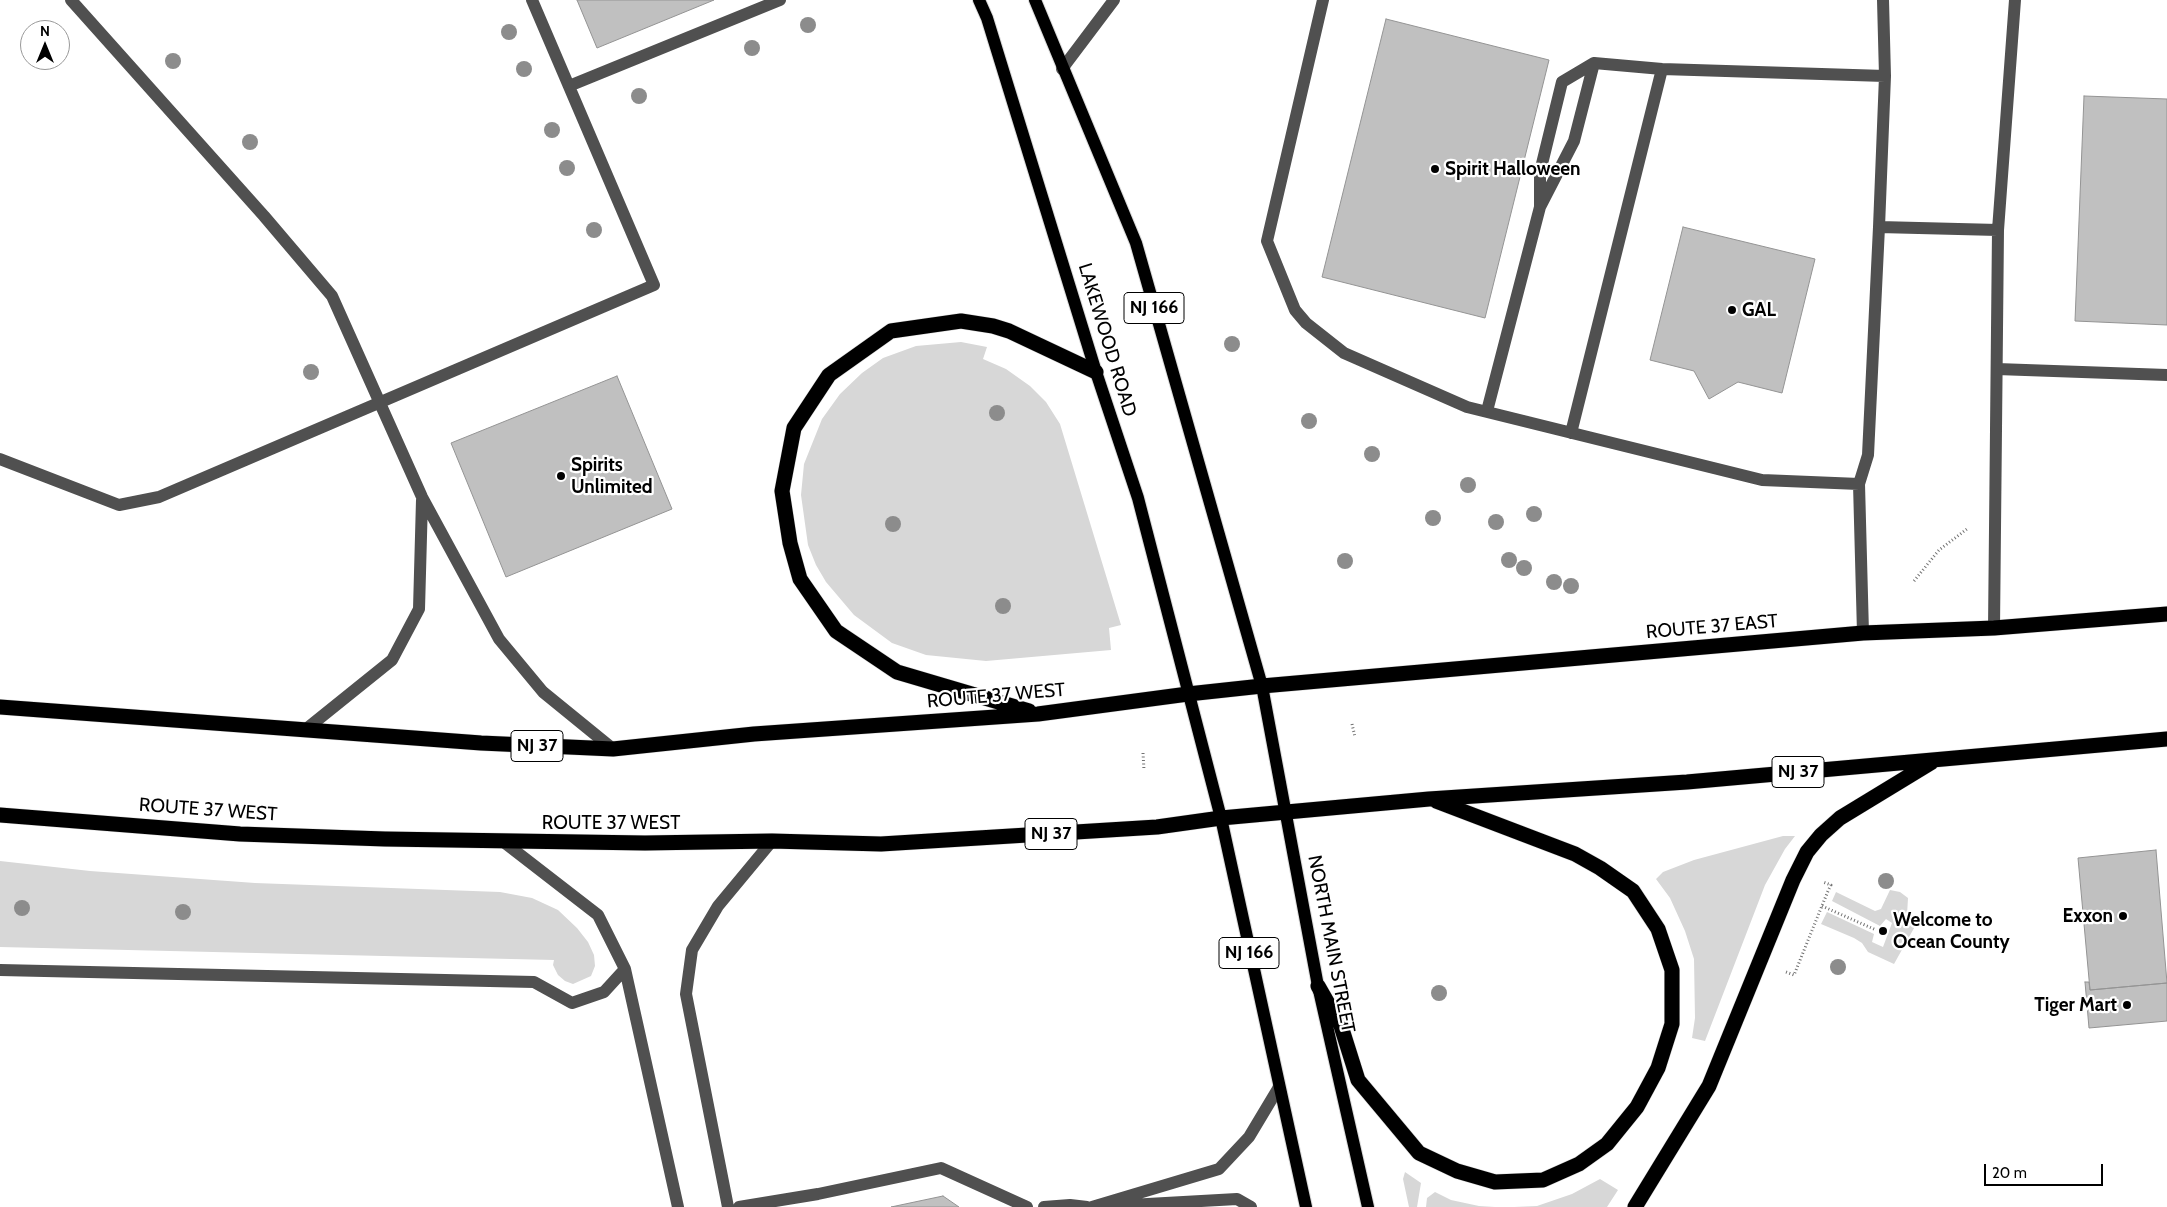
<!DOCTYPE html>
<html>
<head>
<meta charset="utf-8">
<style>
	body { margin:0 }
	#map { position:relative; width:2167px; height:1207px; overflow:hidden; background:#fff; font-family:Cabin,sans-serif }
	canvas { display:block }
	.north { position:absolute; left:20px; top:20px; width:50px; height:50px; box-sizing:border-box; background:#fff; border:1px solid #999; border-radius:50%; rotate:0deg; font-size:14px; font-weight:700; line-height:20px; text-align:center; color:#000 }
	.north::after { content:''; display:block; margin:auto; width:18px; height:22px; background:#000; clip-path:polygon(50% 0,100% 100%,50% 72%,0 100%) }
	.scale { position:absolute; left:1984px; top:1164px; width:119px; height:22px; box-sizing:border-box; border:2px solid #000; border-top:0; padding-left:6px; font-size:15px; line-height:18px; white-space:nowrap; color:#000; -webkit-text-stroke:4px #fff; paint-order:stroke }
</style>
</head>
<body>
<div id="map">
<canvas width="2167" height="1207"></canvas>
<div class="north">N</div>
<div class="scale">20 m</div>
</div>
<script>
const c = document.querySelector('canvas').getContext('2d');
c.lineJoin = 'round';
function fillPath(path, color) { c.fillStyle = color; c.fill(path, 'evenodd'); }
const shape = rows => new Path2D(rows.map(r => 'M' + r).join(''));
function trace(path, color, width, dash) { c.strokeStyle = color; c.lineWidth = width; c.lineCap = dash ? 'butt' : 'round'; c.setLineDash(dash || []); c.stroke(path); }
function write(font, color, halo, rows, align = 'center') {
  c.font = font + ' Cabin,sans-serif'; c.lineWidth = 4.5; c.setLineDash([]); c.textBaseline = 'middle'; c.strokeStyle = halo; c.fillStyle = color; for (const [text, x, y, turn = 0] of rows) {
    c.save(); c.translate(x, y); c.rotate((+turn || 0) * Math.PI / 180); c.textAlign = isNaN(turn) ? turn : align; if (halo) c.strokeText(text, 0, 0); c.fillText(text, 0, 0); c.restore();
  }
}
fillPath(shape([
	[961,342,987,347,983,359,1006,369,1030,386,1046,402,1060,424,1121,625,1109,628,1111,650,986,661,926,655,892,643,854,615,826,582,816,565,808,545,801,495,804,464,822,419,840,394,862,373,883,358,916,346],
	[1783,836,1795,836,1785,849,1765,885,1705,1041,1692,1038,1695,1018,1694,959,1685,931,1670,898,1656,879,1663,872,1694,860],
	[0,861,90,871,255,883,500,892,532,898,558,910,577,928,588,942,594,955,595,966,591,976,573,984,565,981,558,975,553,965,554,960,0,947],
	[1890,890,1900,892,1908,898,1907,915,1918,921,1894,964,1868,952,1862,943,1854,938,1821,924,1827,912,1874,934,1872,942,1883,947,1892,923,1886,919,1880,926,1832,901,1836,892,1875,911,1881,909],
	[1405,1172,1421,1183,1417,1207,1409,1207,1403,1179],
	[1600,1179,1618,1190,1607,1207,1514,1207,1537,1206,1572,1194],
	[1435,1192,1451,1200,1479,1206,1495,1207,1426,1207,1427,1198]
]), '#d7d7d7');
const building = shape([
	[577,0,714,0,597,48,577,0],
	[1386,19,1549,60,1485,318,1322,277,1386,19],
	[2084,96,2167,99,2167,325,2075,321,2084,96],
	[1683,227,1815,259,1782,393,1738,382,1709,399,1694,371,1650,360,1683,227],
	[617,376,672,509,506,577,451,443,617,376],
	[2156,850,2167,983,2090,990,2078,858,2156,850],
	[2085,982,2089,982,2090,990,2167,983,2167,1021,2089,1028,2085,982],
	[943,1196,959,1207,891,1207,943,1196]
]);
fillPath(building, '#c0c0c0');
trace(building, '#949494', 1);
const major = shape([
	[979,0,987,18,1096,372,1138,498,1221,818,1306,1207],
	[1035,0,1136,243,1262,686,1318,986,1368,1207]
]);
const highway = shape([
	[0,707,481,743,613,749,754,734,1038,714,1188,694,1262,686,1863,633,1994,628,2167,614],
	[1029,711,897,672,836,631,800,579,790,543,782,491,794,428,829,375,891,331,961,321,993,326,1009,331,1096,372],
	[0,815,240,834,385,839,645,843,772,841,881,844,1157,827,1221,818,1429,799,1687,782,2167,739],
	[1318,986,1341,1026,1358,1080,1419,1153,1457,1171,1495,1182,1543,1180,1579,1164,1607,1144,1637,1107,1658,1068,1672,1024,1672,970,1658,929,1633,891,1600,868,1575,854,1436,801],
	[1635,1207,1709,1086,1793,880,1807,852,1821,835,1840,818,1932,762]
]);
trace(major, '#dbdbdb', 14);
trace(highway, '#dbdbdb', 16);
trace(shape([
	[1914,581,1939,550,1967,529],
	[1352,724,1355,737],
	[1143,753,1144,770],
	[1822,906,1876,930],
	[1786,972,1794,975,1828,891,1831,885,1823,882]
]), '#727272', 3, [1, 2.5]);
trace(shape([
	[71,0,264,216,332,296,422,497,499,639,543,692,613,749],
	[1323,0,1267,241,1295,310,1306,323,1344,353,1467,407,1762,480,1859,484],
	[1883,0,1885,76,1879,227,1998,230,1994,628],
	[1062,69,1114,0],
	[569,86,780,0],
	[1540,207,1540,172,1562,82,1594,63,1662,69,1885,76],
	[1998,230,2015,0],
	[1997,369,2167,375],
	[1487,411,1540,207,1574,141,1594,63],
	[1571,433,1662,69],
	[0,459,119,505,159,497,654,285,532,0],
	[1863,633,1859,484,1868,455,1879,227],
	[305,730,392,660,419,609,422,500],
	[505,843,598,915,625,969,678,1207],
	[0,970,534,982,572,1003,604,992,625,969],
	[1112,1206,1237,1199,1251,1207],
	[728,1207,686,994,692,950,718,906,772,841],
	[739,1207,818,1194,941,1168,1027,1207],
	[1044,1207,1070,1205,1087,1207],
	[1092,1207,1219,1169,1249,1137,1279,1087]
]), '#505050', 12);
trace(major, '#000', 12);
trace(highway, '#000', 15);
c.fillStyle = '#8c8c8c';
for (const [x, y] of [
	[808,25],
	[509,32],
	[752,48],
	[173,61],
	[524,69],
	[639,96],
	[552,130],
	[250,142],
	[567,168],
	[594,230],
	[1232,344],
	[311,372],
	[997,413],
	[1309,421],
	[1372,454],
	[1468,485],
	[1534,514],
	[1433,518],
	[1496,522],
	[893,524],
	[1509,560],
	[1345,561],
	[1524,568],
	[1554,582],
	[1571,586],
	[1003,606],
	[1886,881],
	[22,908],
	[183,912],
	[1838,967],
	[1439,993]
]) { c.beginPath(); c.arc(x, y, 8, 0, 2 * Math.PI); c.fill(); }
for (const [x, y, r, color] of [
	[1435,169,5,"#000"],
	[1732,310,5,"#000"],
	[561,476,5,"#000"],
	[2123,916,5,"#000"],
	[1883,931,5,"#000"],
	[2127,1005,5,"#000"]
]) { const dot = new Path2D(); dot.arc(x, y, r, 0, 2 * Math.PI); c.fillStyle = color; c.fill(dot); trace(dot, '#fff', 2); }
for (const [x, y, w] of [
	[1154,308,60],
	[537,746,52],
	[1798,772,52],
	[1051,834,52],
	[1249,953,60]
]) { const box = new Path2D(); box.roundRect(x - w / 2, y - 15.5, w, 31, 4); c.fillStyle = '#fff'; c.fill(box); trace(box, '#000', 1); }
write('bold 18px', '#000', null, [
	["NJ 166",1154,308],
	["NJ 37",537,746],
	["NJ 37",1798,772],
	["NJ 37",1051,834],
	["NJ 166",1249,953]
]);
write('bold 19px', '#000', '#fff', [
	["Spirit Halloween",1445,169],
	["GAL",1742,310],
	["Spirits",571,465],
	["Unlimited",571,487],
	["Exxon",2113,916,"right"],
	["Welcome to",1893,920],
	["Ocean County",1893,942],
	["Tiger Mart",2117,1005,"right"]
], 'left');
write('19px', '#000', '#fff', [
	["LAKEWOOD ROAD",1107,340,73],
	["ROUTE 37 EAST",1712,627,-5],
	["ROUTE 37 WEST",996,696,-5],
	["ROUTE 37 WEST",208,810,4],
	["ROUTE 37 WEST",611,823],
	["NORTH MAIN STREET",1331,944,79]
]);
</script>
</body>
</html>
